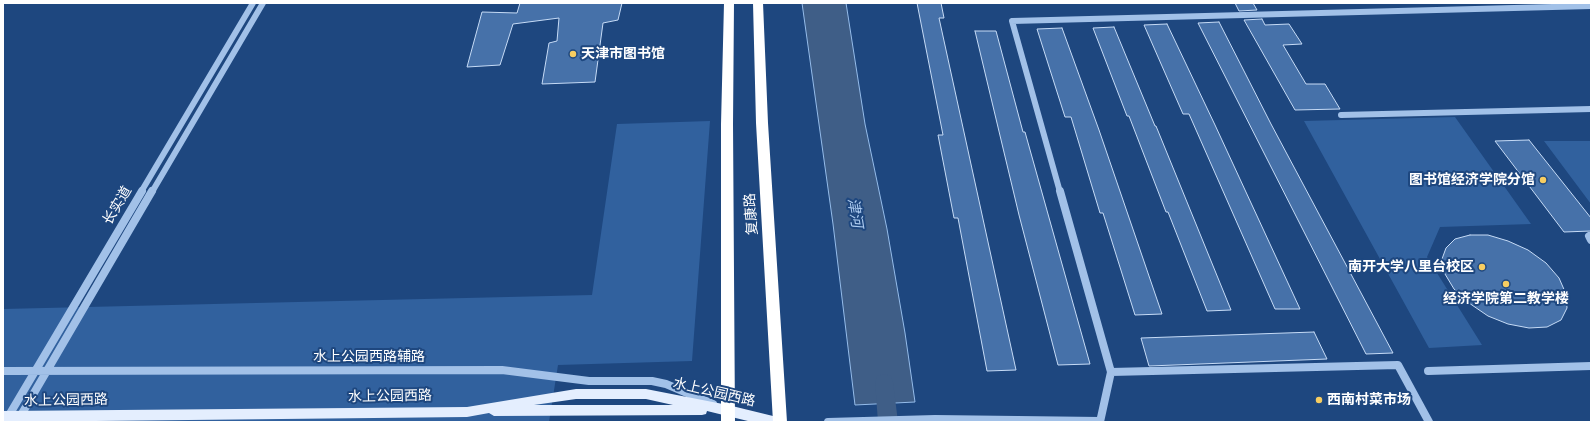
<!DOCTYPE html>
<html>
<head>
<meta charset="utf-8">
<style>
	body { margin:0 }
	#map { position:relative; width:1594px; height:425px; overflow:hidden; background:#1e477f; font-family:"Sofia Sans Condensed",sans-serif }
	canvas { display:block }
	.frame { position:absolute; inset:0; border:4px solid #fff; pointer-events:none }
</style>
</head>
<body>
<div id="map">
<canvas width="1594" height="425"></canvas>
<div class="frame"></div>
</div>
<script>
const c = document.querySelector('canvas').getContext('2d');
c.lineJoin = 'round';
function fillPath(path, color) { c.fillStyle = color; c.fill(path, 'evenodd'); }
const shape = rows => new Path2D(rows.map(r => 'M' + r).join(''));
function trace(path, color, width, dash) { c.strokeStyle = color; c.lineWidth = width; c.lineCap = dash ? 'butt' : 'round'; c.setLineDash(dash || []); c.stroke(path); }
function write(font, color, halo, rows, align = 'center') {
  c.font = font + ' "Sofia Sans Condensed","Noto Sans SC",sans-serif'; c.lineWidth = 4; c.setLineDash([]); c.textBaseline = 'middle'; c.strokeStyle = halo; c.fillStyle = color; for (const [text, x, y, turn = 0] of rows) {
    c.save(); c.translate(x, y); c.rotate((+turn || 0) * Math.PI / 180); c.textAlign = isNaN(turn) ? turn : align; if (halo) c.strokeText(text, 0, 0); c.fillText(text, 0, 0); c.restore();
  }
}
fillPath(shape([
	[1455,117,1531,224,1440,227,1427,257,1482,345,1429,348,1304,121],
	[710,121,692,361,558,365,549,422,3,422,3,309,592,295,617,124],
	[1544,141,1591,141,1591,204]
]), '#31619e');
const water = shape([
	[802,3,846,3,865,124,887,229,905,333,915,402,855,405,833,224,802,3]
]);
fillPath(water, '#3f5e87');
trace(water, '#95bcea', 1);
fillPath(shape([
	[884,374,891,376,893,382,898,422,878,422,875,382,877,376,884,374]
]), '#3f5e87');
const building = shape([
	[520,3,622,3,618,20,603,23,595,82,542,84,549,43,557,41,559,18,513,24,500,65,467,67,482,12,517,13,520,3],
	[917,3,941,3,944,18,939,18,1016,370,987,371,958,218,954,218,938,135,943,135,917,3],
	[1235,3,1253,3,1257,10,1239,11,1235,3],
	[1262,19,1265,25,1289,24,1302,44,1283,45,1306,84,1325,84,1340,109,1295,110,1244,20,1262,19],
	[1219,22,1271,124,1393,353,1366,354,1198,23,1219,22],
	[1167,24,1215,125,1300,309,1275,309,1189,114,1183,114,1144,25,1167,24],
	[1114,27,1155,126,1156,126,1231,310,1207,311,1168,212,1166,212,1129,116,1127,116,1093,28,1114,27],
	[1062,28,1099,130,1162,314,1135,315,1103,213,1100,213,1071,117,1065,117,1037,29,1062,28],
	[975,31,996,31,1023,132,1025,132,1090,364,1058,365,1019,215,975,31],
	[1529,140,1591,218,1591,231,1564,232,1495,141,1529,140],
	[1470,235,1488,235,1508,241,1528,250,1546,263,1559,278,1566,294,1567,308,1561,320,1547,327,1529,328,1508,324,1488,316,1469,303,1454,289,1445,274,1442,259,1446,248,1455,239,1470,235],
	[1314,332,1327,359,1149,366,1141,338,1314,332]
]);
fillPath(building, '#4671a9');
trace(building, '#c6dbf6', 1);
trace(shape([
	[1341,115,1591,109],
	[141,192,253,3],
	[152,192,263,3],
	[1060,192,1012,21,1591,6]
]), '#a2c1e8', 6);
trace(shape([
	[1060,191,1111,372,1100,422],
	[1589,236,1591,240],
	[3,371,502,370,589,381,652,381,666,384,713,404],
	[1428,371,1591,366],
	[1111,372,1398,365,1429,422],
	[5,422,142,191],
	[17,422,152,191],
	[828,422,935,419,1100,421]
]), '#a2c1e8', 8);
fillPath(shape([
	[576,389,646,389,728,405,773,416,777,418,779,422,752,422,707,411,706,414,702,415,494,416,489,413,467,417,3,422,3,411,467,407,576,389],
	[576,399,646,399,673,405,534,405,576,399]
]), '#e4eefe');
fillPath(shape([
	[724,3,734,3,733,124,735,422,721,422,721,124,724,3],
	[753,3,763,3,768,123,787,422,773,422,756,123,753,3]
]), '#fff');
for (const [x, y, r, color] of [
	[573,54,4,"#f7cd61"],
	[1543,180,4,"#f7cd61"],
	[1482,267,4,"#f7cd61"],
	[1506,284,4,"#f7cd61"],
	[1319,400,4,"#f7cd61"]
]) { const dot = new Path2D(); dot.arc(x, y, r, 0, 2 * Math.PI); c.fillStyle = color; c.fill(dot); trace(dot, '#1e477f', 1.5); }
write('bold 14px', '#fff', '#1e477f', [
	["天津市图书馆",581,54],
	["图书馆经济学院分馆",1535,180,"right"],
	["南开大学八里台校区",1474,267,"right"],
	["经济学院第二教学楼",1506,299,"center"],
	["西南村菜市场",1327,400]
], 'left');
write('14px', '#fff', '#1e477f', [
	["长实道",118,206,-59],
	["复康路",752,214,-94],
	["水上公园西路辅路",369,357],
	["水上公园西路",714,393,13],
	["水上公园西路",390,397,-1],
	["水上公园西路",66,401,-1]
]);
write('italic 15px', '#adcbf0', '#1e477f', [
	["津河",854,213,81]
]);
</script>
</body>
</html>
